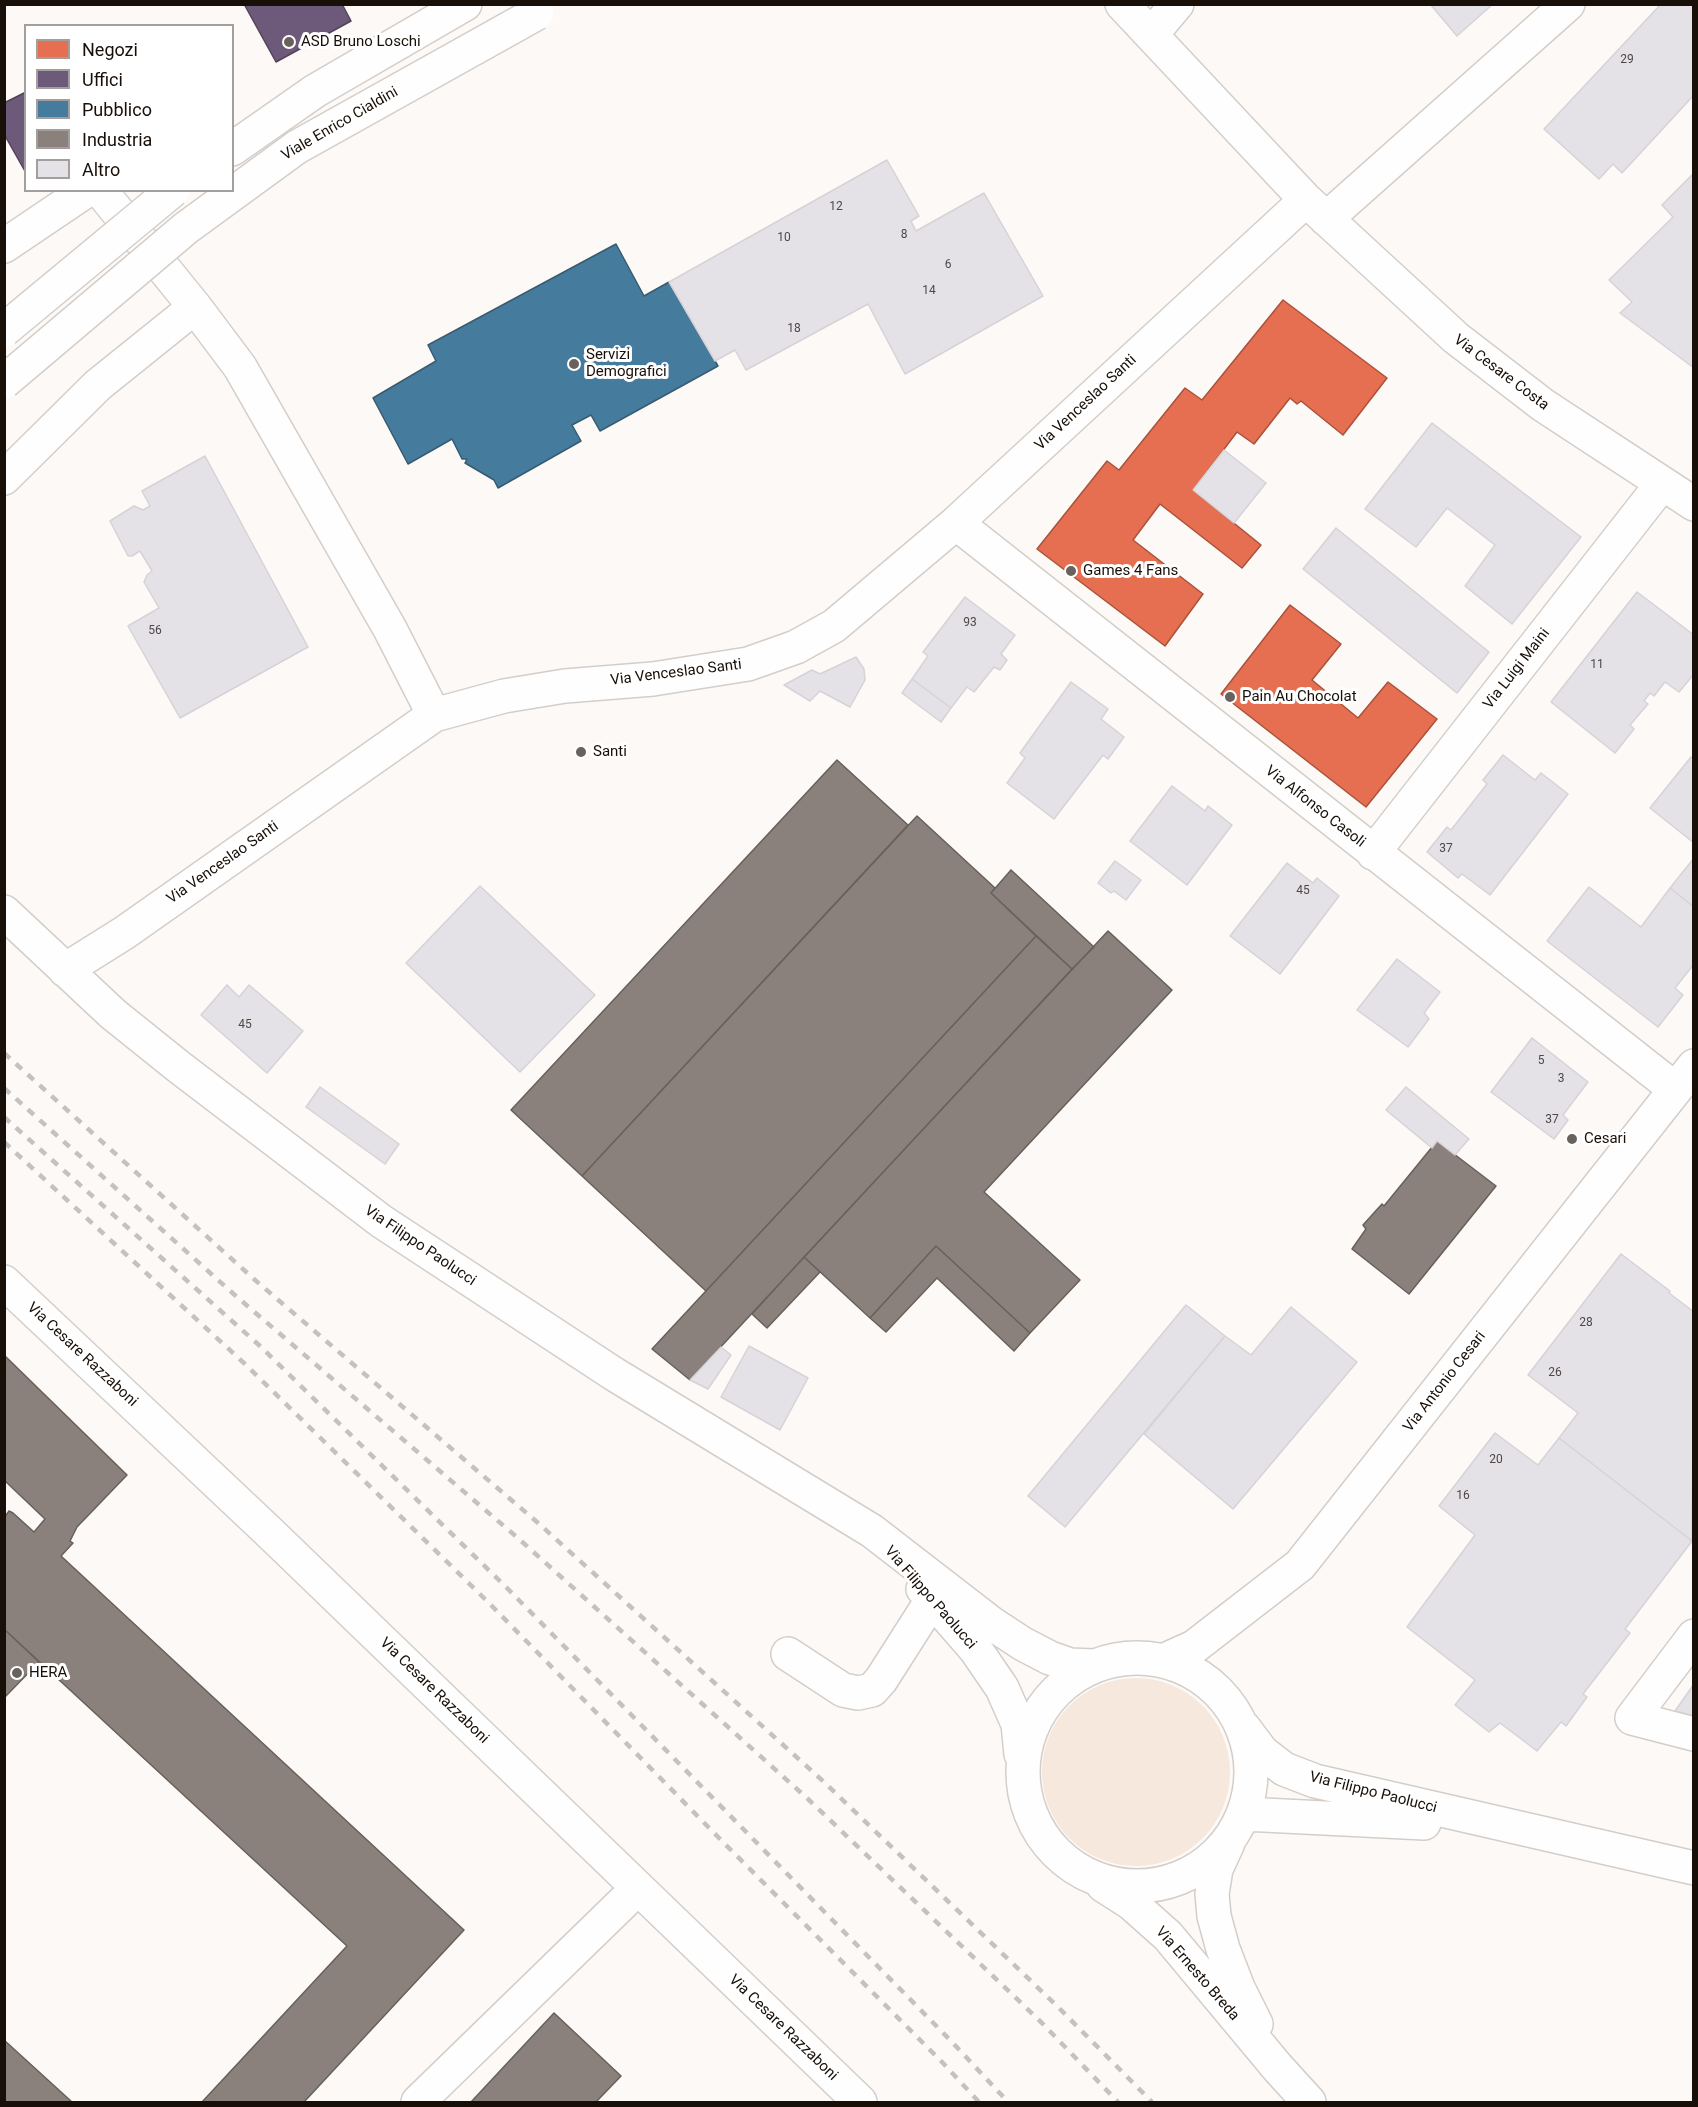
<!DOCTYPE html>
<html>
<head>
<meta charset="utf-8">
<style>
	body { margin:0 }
	#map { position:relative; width:1698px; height:2107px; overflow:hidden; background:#fcf9f7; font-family:Roboto,sans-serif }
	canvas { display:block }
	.frame { position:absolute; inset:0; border:6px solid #180f08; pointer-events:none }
	.legend { position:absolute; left:24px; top:24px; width:210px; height:168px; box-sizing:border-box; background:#fff; border:2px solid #a39f9c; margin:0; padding:8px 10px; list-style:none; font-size:18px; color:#180f08 }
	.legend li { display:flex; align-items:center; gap:12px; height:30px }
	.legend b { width:30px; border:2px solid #a39f9c }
</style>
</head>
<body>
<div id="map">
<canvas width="1698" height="2107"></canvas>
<div class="frame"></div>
<ul class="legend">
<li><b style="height:16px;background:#e76f51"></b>Negozi</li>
<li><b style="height:16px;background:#6d597a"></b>Uffici</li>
<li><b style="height:16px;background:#457b9d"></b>Pubblico</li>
<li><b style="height:16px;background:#8a817c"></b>Industria</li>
<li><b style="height:16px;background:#e5e2e7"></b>Altro</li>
</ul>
</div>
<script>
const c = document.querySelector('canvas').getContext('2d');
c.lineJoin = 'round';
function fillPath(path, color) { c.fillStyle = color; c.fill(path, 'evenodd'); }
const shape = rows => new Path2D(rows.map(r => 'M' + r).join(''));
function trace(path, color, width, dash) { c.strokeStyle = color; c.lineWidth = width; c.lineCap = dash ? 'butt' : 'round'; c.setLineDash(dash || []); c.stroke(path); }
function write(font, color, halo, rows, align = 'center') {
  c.font = font + ' Roboto,sans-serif'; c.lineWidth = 6; c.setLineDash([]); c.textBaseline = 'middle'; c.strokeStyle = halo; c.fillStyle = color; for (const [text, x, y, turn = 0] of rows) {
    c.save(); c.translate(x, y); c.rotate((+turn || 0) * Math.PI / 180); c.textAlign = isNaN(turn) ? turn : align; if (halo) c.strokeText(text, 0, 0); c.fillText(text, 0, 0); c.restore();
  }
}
fillPath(shape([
	'1042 1772a94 94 0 1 1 188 0a94 94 0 1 1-188 0Z'
]), '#f6e8dd');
const shops = shape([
	[1283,300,1387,378,1343,435,1301,401,1297,404,1290,398,1254,444,1237,432,1193,490,1261,545,1242,568,1160,504,1133,540,1203,594,1165,646,1037,549,1107,461,1119,470,1185,388,1202,400,1283,300],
	[1290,605,1341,644,1312,680,1358,718,1388,682,1437,719,1366,807,1221,694,1290,605]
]);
fillPath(shops, '#e76f51');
trace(shops, '#a9523b', 1.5);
const offices = shape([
	[244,4,342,4,351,21,276,62,244,4],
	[26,92,26,173,4,134,4,103,26,92]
]);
fillPath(offices, '#6d597a');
trace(offices, '#544358', 1.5);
const public = shape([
	[616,244,644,296,669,282,718,366,600,431,591,415,572,425,581,441,498,488,494,480,465,463,467,459,462,459,452,439,408,464,373,398,436,361,428,345,616,244]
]);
fillPath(public, '#457b9d');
trace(public, '#385b70', 1.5);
const industry = shape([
	[837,760,908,825,582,1176,511,1110,837,760],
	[917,816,995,888,991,893,1036,936,706,1291,582,1176,917,816],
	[1011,870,1094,947,1072,969,991,893,1011,870],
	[1108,931,1172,990,984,1192,1080,1280,1030,1333,936,1246,870,1318,804,1257,1108,931],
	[1036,936,1072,969,690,1380,652,1349,1036,936],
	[1437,1141,1496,1186,1409,1294,1352,1249,1366,1229,1363,1225,1382,1204,1384,1206,1437,1141],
	[936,1246,1030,1333,1014,1351,937,1278,886,1332,870,1318,936,1246],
	[804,1257,820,1272,767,1328,752,1314,804,1257],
	[4,1355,127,1475,77,1527,70,1541,73,1543,61,1556,464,1930,304,2102,202,2102,347,1946,4,1629,4,1518,9,1511,13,1513,34,1532,45,1519,4,1480,4,1355],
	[4,1629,39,1662,4,1698,4,1629],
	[554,2013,621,2076,596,2102,471,2102,554,2013],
	[4,2040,72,2102,4,2102,4,2040]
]);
fillPath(industry, '#8a817c');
trace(industry, '#685f59', 1.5);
const building = shape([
	[1430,4,1493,4,1457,36,1430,4],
	[1661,4,1694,4,1694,95,1622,173,1613,164,1599,179,1544,129,1661,4],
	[887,160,919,216,911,221,916,231,984,193,1043,296,905,374,868,304,746,370,735,350,715,361,669,282,887,160],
	[1693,174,1694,175,1694,368,1620,313,1632,302,1609,280,1673,217,1662,205,1693,174],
	[1432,423,1581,537,1512,624,1465,586,1495,545,1447,508,1416,547,1365,509,1432,423],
	[1224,450,1266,483,1234,523,1193,490,1224,450],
	[205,456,308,647,180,718,128,626,159,608,144,582,147,575,152,571,140,551,132,556,128,556,110,521,134,506,143,510,150,506,142,491,205,456],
	[1336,528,1489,652,1457,693,1303,569,1336,528],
	[1637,592,1694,635,1694,674,1679,692,1665,682,1654,696,1650,693,1644,701,1648,704,1630,725,1634,729,1615,753,1551,702,1637,592],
	[965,597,1015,635,1001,654,1007,660,1000,670,994,667,974,692,967,687,951,708,912,679,928,656,923,652,965,597],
	[856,657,864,669,865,680,850,707,820,691,810,701,784,685,812,670,820,674,856,657],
	[912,679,951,708,941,722,902,693,912,679],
	[1071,682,1108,709,1101,719,1124,737,1108,759,1103,755,1054,819,1007,783,1025,758,1020,753,1071,682],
	[1503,755,1535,780,1541,773,1568,794,1490,895,1462,874,1458,878,1427,852,1447,827,1451,830,1487,784,1483,780,1503,755],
	[1691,757,1694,759,1694,843,1650,808,1691,757],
	[1172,786,1205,811,1208,806,1232,825,1187,885,1130,841,1172,786],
	[1694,858,1694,907,1670,888,1694,858],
	[1115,861,1141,880,1126,900,1114,891,1111,893,1098,883,1115,861],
	[1287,863,1313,883,1317,878,1339,896,1280,974,1230,936,1287,863],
	[480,886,595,995,520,1072,406,963,480,886],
	[1589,887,1641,927,1670,888,1694,907,1694,964,1675,988,1683,995,1658,1027,1547,941,1589,887],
	[1397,959,1440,992,1424,1013,1429,1019,1408,1047,1357,1010,1397,959],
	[227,985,239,997,249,985,303,1031,267,1073,201,1015,227,985],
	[1532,1038,1588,1082,1563,1115,1568,1120,1554,1139,1491,1092,1532,1038],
	[320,1087,399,1144,385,1164,306,1107,320,1087],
	[1406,1087,1469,1139,1455,1155,1437,1141,1432,1148,1386,1110,1406,1087],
	[1621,1254,1670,1291,1669,1293,1694,1312,1692,1541,1559,1438,1578,1413,1528,1375,1621,1254],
	[1186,1305,1225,1336,1065,1527,1028,1496,1186,1305],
	[1291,1307,1357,1362,1233,1509,1144,1434,1225,1336,1251,1355,1291,1307],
	[749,1346,808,1378,780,1430,721,1397,749,1346],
	[721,1347,731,1355,708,1389,690,1380,721,1347],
	[1495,1433,1538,1465,1559,1438,1692,1541,1625,1629,1630,1633,1583,1694,1587,1697,1566,1726,1561,1722,1537,1751,1500,1723,1489,1732,1455,1705,1475,1680,1407,1627,1475,1535,1439,1506,1495,1433],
	[1694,1684,1694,1716,1675,1711,1694,1684]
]);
fillPath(building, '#e5e2e7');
trace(building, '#d6d2d7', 1.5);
const minor = shape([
	[1122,4,1306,200,1456,338,1543,405,1694,504],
	[1151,35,1177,4],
	[100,190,195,307],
	[1326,219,1568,4],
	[4,246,87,190],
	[4,478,98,385,195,307,240,367,390,629,434,715],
	[956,523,1675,1089],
	[1373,853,1661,485],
	[4,912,113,1014,179,1067,381,1221,614,1374,872,1531,991,1623,1023,1644,1050,1658,1070,1665,1094,1666],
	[65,970,124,933,434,715,504,696,565,686,653,679,748,664,796,647,834,626,956,523,1306,200],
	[4,1282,268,1531,860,2102],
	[923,1589,976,1650,1002,1688,1018,1724,1021,1754],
	[1694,1636,1632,1718,1694,1734],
	[788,1654,843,1690,858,1693,872,1690,881,1680,932,1600],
	'1023 1772a114 114 0 1 1 228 0a114 114 0 1 1-228 0Z',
	[1163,1661,1194,1647,1300,1565,1694,1066],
	[1244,1728,1262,1752,1284,1769,1315,1781,1694,1868],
	[1244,1814,1424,1823],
	[1228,1843,1216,1869,1212,1894,1214,1916,1223,1949,1238,1988,1256,2024],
	[1103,1885,1131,1903,1168,1936,1278,2068,1309,2102],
	[418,2102,638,1888]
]);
const major = shape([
	[232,149,315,91,465,4]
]);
trace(minor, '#d4cec9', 36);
trace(major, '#d4cec9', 36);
trace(minor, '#fffefe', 33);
trace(major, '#fffefe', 33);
trace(shape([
	[4,1053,255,1280,537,1522,824,1782,1059,2008,1152,2102],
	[4,1088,237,1297,519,1539,808,1799,1041,2022,1118,2102],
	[4,1117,260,1346,507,1588,952,2042,1008,2102],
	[4,1142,245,1364,489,1603,719,1838,942,2062,979,2102]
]), '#c3c2c1', 4.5, [8, 8]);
const majorBridge = shape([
	[4,330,173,190],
	[4,382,186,228,297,147,537,13]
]);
trace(majorBridge, '#d4cec9', 36, []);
trace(majorBridge, '#fffefe', 33);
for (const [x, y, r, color] of [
	[289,42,6,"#68615c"],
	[574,364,6,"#68615c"],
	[1071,571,6,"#68615c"],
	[1230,697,6,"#68615c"],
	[581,752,6,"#68615c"],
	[1572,1139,6,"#68615c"],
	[17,1673,6,"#68615c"]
]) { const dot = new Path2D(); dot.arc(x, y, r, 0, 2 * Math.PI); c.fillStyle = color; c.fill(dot); trace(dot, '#fff', 2); }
write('12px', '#4e4743', null, [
	["29",1627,60],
	["12",836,207],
	["8",904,235],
	["10",784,238],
	["6",948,265],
	["14",929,291],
	["18",794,329],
	["93",970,623],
	["56",155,631],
	["11",1597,665],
	["37",1446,849],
	["45",1303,891],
	["45",245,1025],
	["5",1541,1061],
	["3",1561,1079],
	["37",1552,1120],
	["28",1586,1323],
	["26",1555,1373],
	["20",1496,1460],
	["16",1463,1496]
]);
write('15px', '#180f08', '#fff', [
	["ASD Bruno Loschi",301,42],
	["Servizi",586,355],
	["Demografici",586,372],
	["Games 4 Fans",1083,571],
	["Pain Au Chocolat",1242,697],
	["Santi",593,752],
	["Cesari",1584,1139],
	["HERA",29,1673]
], 'left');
write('15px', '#180f08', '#fff', [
	["Viale Enrico Cialdini",340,124,-30],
	["Via Cesare Costa",1501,373,37],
	["Via Venceslao Santi",1086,403,-43],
	["Via Luigi Maini",1517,669,-52],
	["Via Venceslao Santi",676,673,-7],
	["Via Alfonso Casoli",1315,807,38],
	["Via Venceslao Santi",223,863,-35],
	["Via Filippo Paolucci",420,1246,34],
	["Via Cesare Razzaboni",82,1355,43],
	["Via Antonio Cesari",1445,1382,-52],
	["Via Filippo Paolucci",930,1598,49],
	["Via Cesare Razzaboni",434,1691,44],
	["Via Filippo Paolucci",1373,1793,14],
	["Via Ernesto Breda",1197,1974,49],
	["Via Cesare Razzaboni",783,2028,44]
]);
</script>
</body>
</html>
